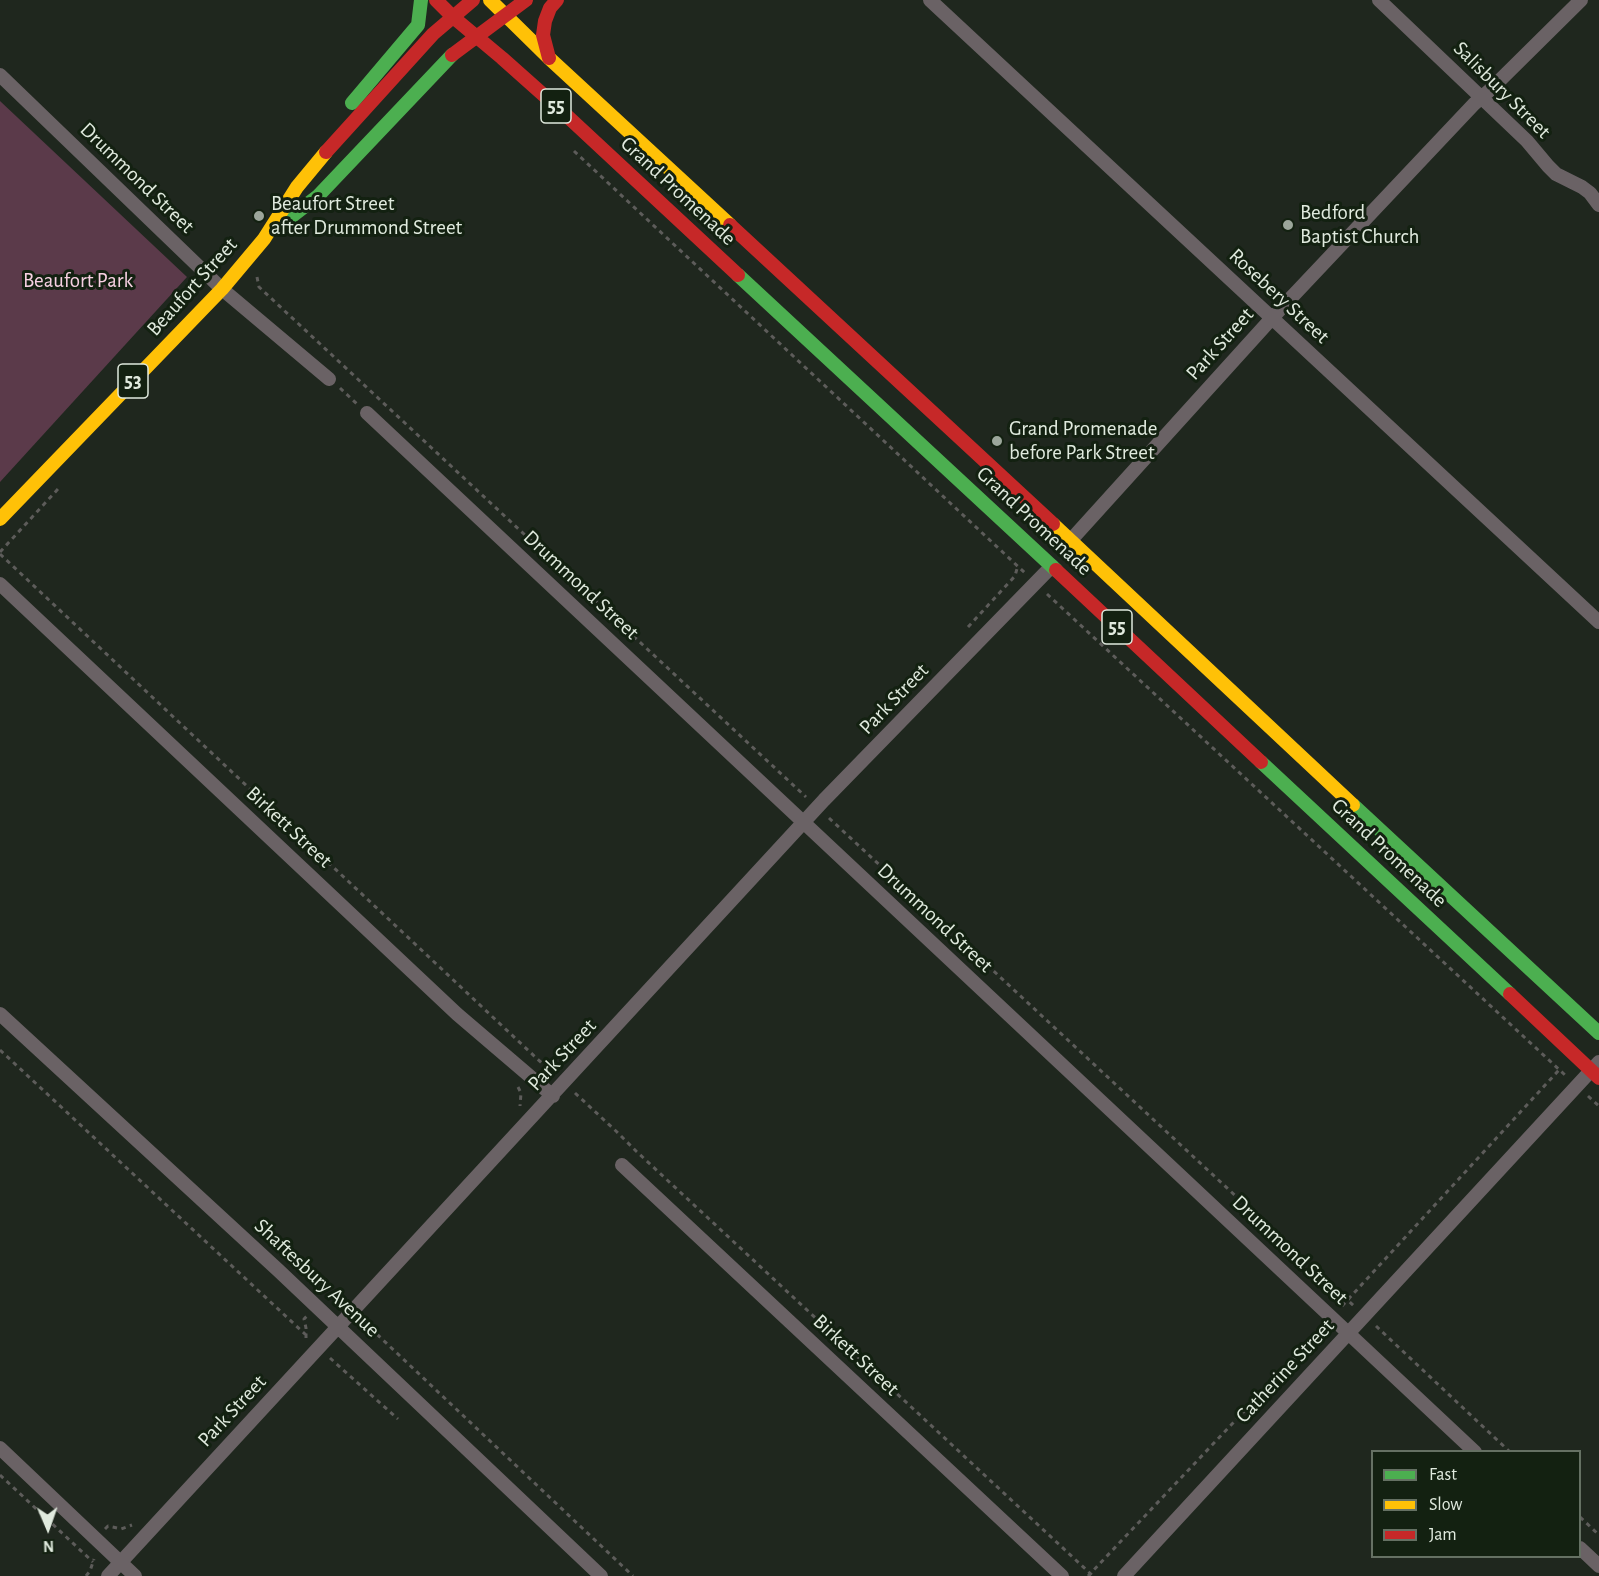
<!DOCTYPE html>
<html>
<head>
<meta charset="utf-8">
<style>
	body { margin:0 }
	#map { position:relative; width:1599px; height:1576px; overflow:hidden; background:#1f271e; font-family:"Alegreya Sans",sans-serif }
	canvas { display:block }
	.legend { position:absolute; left:1371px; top:1450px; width:210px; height:108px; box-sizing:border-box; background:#132111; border:2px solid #657163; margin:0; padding:8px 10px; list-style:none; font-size:18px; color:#e0eade }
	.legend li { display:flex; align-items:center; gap:12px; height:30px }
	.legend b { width:30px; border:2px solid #657163 }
	.north { position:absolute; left:18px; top:1498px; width:60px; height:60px; -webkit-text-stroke:4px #132111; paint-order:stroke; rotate:178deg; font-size:16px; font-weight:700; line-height:24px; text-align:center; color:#e0eade }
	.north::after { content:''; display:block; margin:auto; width:21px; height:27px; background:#e0eade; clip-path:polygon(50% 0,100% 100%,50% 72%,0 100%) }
</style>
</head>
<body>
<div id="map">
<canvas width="1599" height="1576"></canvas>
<ul class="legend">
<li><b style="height:8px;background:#4caf50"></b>Fast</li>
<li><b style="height:8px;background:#ffc107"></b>Slow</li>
<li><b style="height:8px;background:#c62828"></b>Jam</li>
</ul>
<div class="north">N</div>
</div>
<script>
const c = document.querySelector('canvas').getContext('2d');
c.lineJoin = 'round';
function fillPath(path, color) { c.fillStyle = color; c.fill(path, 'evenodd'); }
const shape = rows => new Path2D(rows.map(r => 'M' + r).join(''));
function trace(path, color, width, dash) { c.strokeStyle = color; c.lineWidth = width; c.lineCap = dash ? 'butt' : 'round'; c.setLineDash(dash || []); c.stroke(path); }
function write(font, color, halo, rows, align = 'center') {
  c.font = font + ' "Alegreya Sans",sans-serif'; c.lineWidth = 6; c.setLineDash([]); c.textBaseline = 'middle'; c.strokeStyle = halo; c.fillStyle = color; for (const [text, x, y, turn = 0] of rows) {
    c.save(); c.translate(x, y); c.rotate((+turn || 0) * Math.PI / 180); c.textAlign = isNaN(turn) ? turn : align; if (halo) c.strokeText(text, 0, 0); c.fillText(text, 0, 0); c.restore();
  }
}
fillPath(shape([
	[0,101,187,277,0,482]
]), '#5b3a4a');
trace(shape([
	[574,151,1025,573],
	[257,277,259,287,806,797],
	[340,388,357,404],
	[0,552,58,489],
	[0,554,547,1068],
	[1047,594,1565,1075],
	[968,627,1015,576,1018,565],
	[829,818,1354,1306],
	[0,1050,306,1335],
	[518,1087,521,1093,520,1106],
	[575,1093,617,1132,636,1151,1093,1576],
	[1588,1096,1599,1106],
	[1342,1306,1559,1070],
	[364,1322,633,1576],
	[1376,1326,1510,1452],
	[306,1338,306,1328,304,1319,307,1316],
	[330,1358,398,1419],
	[0,1475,93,1562],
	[1580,1517,1599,1535],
	[105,1529,108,1526,121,1529,132,1525],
	[86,1576,90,1571,94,1559],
	[1088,1576,1322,1329]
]), '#5d5c5a', 3, [4.5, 4.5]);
trace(shape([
	[930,0,1599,622],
	[1379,0,1527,141,1548,166,1556,174,1582,187,1590,193,1599,205],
	[0,75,222,289,329,379],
	[367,413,1475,1452],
	[1071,540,1272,318,1474,104,1490,90,1581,0],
	[0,584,457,1014,553,1096],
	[0,1014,278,1270,601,1576],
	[622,1165,1062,1576],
	[0,1448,135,1576],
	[1580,1548,1599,1566],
	[108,1576,824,800,1052,566],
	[1124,1576,1599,1062]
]), '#6a6265', 14);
trace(shape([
	[352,103,418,25,421,0],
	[278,227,318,196,452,55],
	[738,275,1056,570],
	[1261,762,1510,994],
	[1353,805,1599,1033]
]), '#4caf50', 14);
trace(shape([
	[490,0,549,58,730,225],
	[0,519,222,289,264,239,297,187,326,152],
	[1053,524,1353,805]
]), '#ffc107', 14);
trace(shape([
	[436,0,453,17,502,58,566,115,738,275],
	[452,55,526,0],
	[549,58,543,35,545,21,550,8,557,0],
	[326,152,433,34,473,0],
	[730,225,1053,524],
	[1056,570,1261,762],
	[1510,994,1599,1078]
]), '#c62828', 14);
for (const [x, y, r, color] of [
	[259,216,6,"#9ca69b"],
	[1288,225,6,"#9ca69b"],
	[997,441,6,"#9ca69b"]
]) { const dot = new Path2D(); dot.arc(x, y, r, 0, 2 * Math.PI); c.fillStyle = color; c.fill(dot); trace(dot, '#132111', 2); }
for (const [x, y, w] of [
	[556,106,30],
	[133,381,30],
	[1117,627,30]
]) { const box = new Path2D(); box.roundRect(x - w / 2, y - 17, w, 34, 4.5); c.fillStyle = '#132111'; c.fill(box); trace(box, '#e0eade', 1.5); }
write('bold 20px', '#e0eade', null, [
	["55",556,106],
	["53",133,381],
	["55",1117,627]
]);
write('21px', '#e0eade', '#132111', [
	["Salisbury Street",1502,90,45],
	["Drummond Street",137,178,44],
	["Grand Promenade",678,191,43],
	["Beaufort Street",192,287,-48],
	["Rosebery Street",1279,296,43],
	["Park Street",1220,344,-48],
	["Grand Promenade",1034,521,43],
	["Drummond Street",581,585,43],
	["Park Street",894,699,-46],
	["Birkett Street",289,827,43],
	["Grand Promenade",1389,853,43],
	["Drummond Street",935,918,43],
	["Park Street",562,1055,-47],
	["Drummond Street",1290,1250,43],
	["Shaftesbury Avenue",317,1278,43],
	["Birkett Street",856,1355,43],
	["Catherine Street",1285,1371,-47],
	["Park Street",232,1411,-47]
]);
write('21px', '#e0eade', '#132111', [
	["Beaufort Street",271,204],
	["after Drummond Street",271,228],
	["Bedford",1300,213],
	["Baptist Church",1300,237],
	["Grand Promenade",1009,429],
	["before Park Street",1009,453]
], 'left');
write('21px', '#f8d0e3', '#132111', [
	["Beaufort Park",78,281]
]);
</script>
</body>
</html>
